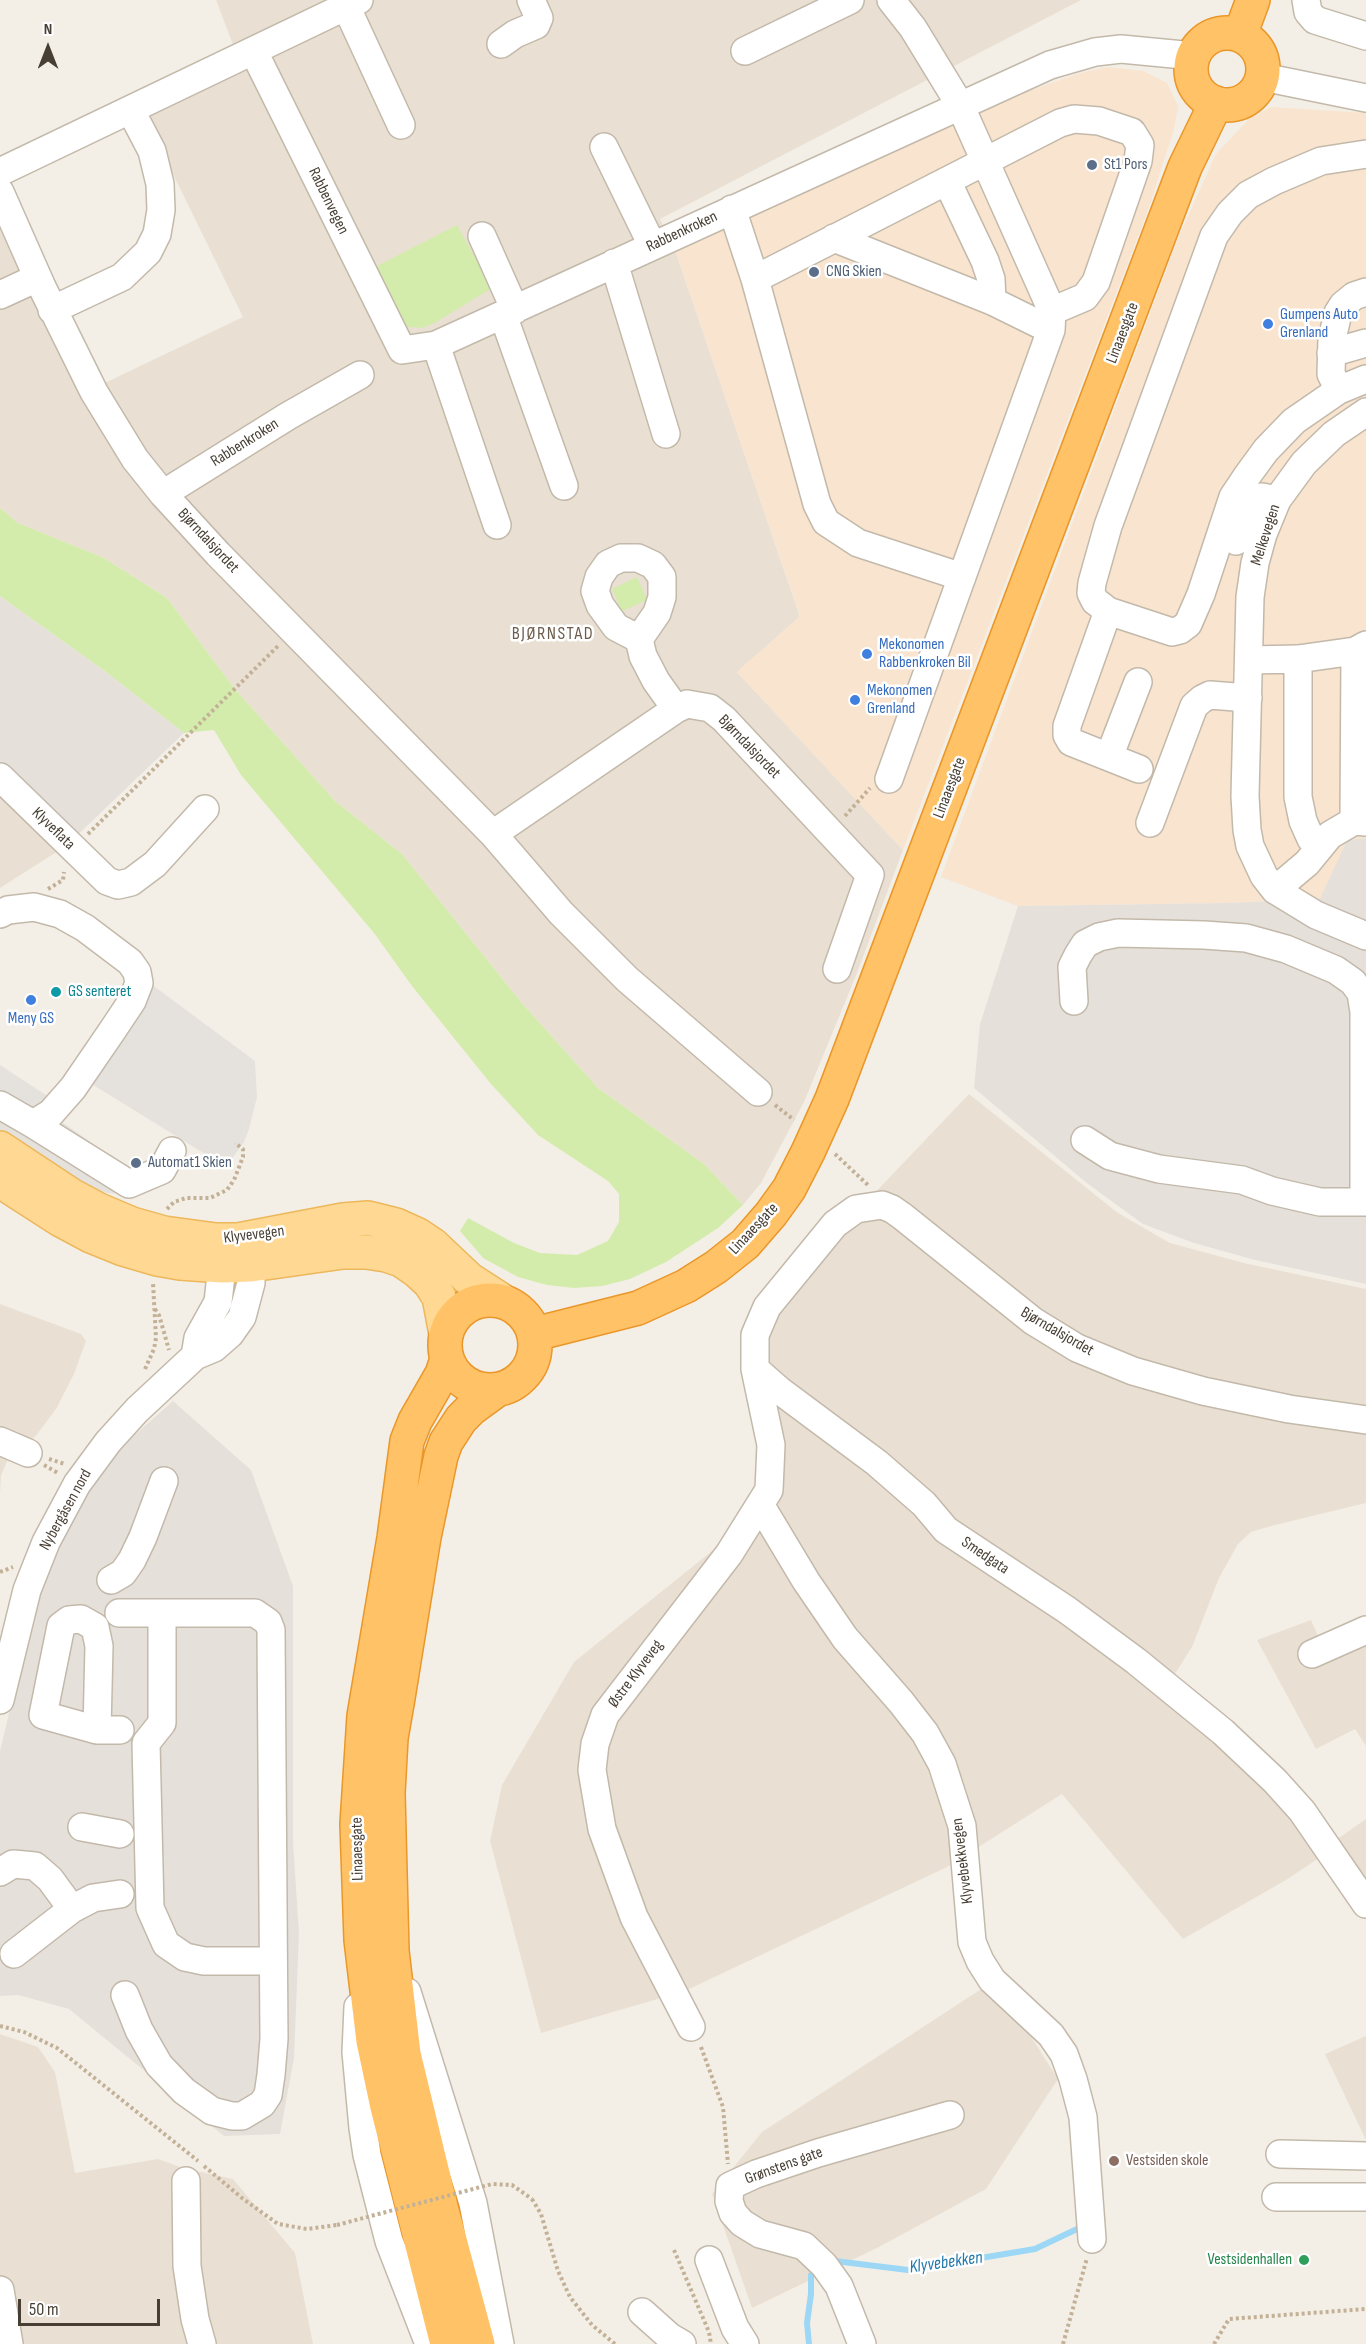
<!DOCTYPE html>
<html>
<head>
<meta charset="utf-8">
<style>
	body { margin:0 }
	#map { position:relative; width:1366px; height:2344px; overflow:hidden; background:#f4efe6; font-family:"Sofia Sans Condensed",sans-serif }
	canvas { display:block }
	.north { position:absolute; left:18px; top:18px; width:60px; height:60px; -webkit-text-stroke:4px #fff; paint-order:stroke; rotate:0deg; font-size:16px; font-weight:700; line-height:24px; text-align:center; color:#473f34 }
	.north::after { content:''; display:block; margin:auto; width:21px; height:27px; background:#473f34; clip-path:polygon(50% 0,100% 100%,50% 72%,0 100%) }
	.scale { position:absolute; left:18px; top:2299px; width:142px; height:27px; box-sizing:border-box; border:3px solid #473f34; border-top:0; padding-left:8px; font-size:18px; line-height:21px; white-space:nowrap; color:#473f34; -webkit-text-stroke:4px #fff; paint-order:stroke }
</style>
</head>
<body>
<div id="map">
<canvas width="1366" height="2344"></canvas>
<div class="north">N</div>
<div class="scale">50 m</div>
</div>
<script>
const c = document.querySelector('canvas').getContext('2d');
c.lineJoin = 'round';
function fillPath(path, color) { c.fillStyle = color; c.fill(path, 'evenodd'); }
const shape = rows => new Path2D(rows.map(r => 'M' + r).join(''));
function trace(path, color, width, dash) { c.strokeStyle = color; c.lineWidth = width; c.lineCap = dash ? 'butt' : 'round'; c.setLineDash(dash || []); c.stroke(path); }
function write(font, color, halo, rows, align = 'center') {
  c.font = font + ' "Sofia Sans Condensed",sans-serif'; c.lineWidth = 5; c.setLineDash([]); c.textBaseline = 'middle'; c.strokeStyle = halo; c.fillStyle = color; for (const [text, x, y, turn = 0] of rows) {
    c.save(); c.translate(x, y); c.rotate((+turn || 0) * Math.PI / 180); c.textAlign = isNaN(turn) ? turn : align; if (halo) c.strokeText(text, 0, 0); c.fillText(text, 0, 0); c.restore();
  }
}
fillPath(shape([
	[216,0,1081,0,660,219,675,250,800,617,737,672,903,850,857,973,804,1102,761,1183,743,1205,704,1164,598,1088,521,1002,402,854,335,801,234,688,167,598,104,558,18,523,0,508,0,181,94,388,243,317,145,117,243,71],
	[0,780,66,846,0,888],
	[969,1094,1118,1213,1170,1243,1244,1263,1366,1289,1366,1503,1271,1526,1251,1532,1238,1544,1219,1578,1192,1647,1171,1680,1322,1856,1286,1880,1183,1939,1062,1794,947,1867,685,1991,541,2033,490,1841,502,1785,574,1662,738,1530,781,1480,784,1460,781,1435,762,1331,847,1222],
	[0,1304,81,1334,86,1341,74,1374,56,1409,35,1437,19,1446,8,1459,1,1476,0,1495],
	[1311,1620,1322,1645,1366,1624,1366,1746,1355,1729,1316,1749,1257,1640],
	[1366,1819,1366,1893,1333,1842],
	[995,1980,1058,2079,986,2189,877,2248,752,2308,712,2194,762,2132],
	[0,2034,38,2047,55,2072,75,2173,158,2159,183,2168,233,2179,295,2253,313,2344,0,2344],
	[1366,2036,1366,2140,1325,2054]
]), '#e9e0d3');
fillPath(shape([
	[1108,67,1143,71,1167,83,1178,106,1174,129,1147,213,903,850,737,672,800,616,675,250,1014,96,1080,73],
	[1271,107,1366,113,1366,838,1347,840,1321,899,1225,903,1018,906,941,877,1178,238,1216,154,1249,119]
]), '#f8e4cf');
fillPath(shape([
	[0,596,106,672,184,733,66,846,0,780],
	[1366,838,1366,1284,1255,1260,1194,1243,1143,1224,1088,1184,974,1088,980,1024,1018,906,1225,903,1320,899,1347,840],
	[173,1401,251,1470,293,1586,293,1841,299,1934,294,2058,280,2134,224,2136,69,2009,18,1995,0,1996,0,1751,40,1583,75,1510,113,1454]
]), '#e6e0db');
fillPath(shape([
	[457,225,492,288,433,324,421,328,409,327,399,323,371,269],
	[0,508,18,523,104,558,167,598,234,688,335,801,402,854,521,1002,598,1088,704,1164,743,1205,718,1228,666,1262,630,1279,602,1286,574,1288,547,1285,518,1277,483,1258,460,1231,468,1218,514,1243,540,1253,577,1255,608,1241,619,1222,619,1194,608,1181,538,1135,491,1084,412,986,374,933,241,775,214,730,184,733,106,672,0,596],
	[637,577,647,600,622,611,612,589]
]), '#d3ecab');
fillPath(shape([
	[147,981,255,1061,257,1097,249,1129,244,1142,226,1167,87,1081],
	[0,1065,46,1095,62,1122,102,1150,95,1162,122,1194,107,1193,91,1188,0,1135]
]), '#e5e2de');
trace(shape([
	[832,2263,835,2261,908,2270,1035,2249,1077,2229],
	[809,2344,807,2323,811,2294,811,2275,820,2269]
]), '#9dd7f6', 6);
const minor = shape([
	[1306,0,1308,12,1315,20,1366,36],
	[346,6,401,125],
	[501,44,515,34,536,25,539,18,531,0],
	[745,51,850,0],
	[254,52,402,350,436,345,1050,65,1095,52,1121,49,1194,56],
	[1263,77,1366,98],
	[604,147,652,245],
	[1366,154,1321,161,1274,181,1248,195,1230,213,1214,236,1108,526,1092,583,1091,593,1095,601,1108,611,1172,632,1180,630,1188,624,1201,594,1233,497,1247,476,1266,450,1294,421,1339,390,1366,379],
	[0,172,359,0],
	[947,181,985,261,991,279,992,301],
	[0,192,42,287,94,392,135,459,163,494,218,554,493,834,561,913,627,979,758,1092],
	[732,209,755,279,817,504,826,522,858,543,962,577],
	[482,236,515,310],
	[834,238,992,301,1051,330],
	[614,263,666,434],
	[755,279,1060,123,1074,119,1099,121,1132,132,1140,145,1138,161,1096,282,1085,297,1052,311],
	[0,295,37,278],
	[52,310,122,277,148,252,157,234,161,210,160,184,152,151,131,111],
	[503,315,564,486],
	[436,345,497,525],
	[1331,353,1366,343],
	[1339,390,1331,374,1332,339,1338,313,1343,305,1354,296,1366,292],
	[1366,412,1334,434,1304,463,1277,500,1263,534,1255,563,1250,597,1245,796,1247,830,1250,846,1264,876,1275,890,1316,915,1366,936],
	[163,494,288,416,360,375],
	[1236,541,1248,509,1254,501,1262,497,1277,500],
	[1108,611,1067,726,1067,735,1071,742,1139,769],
	[639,639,616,627,600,605,595,591,599,577,608,564,621,558,638,558,653,565,662,577,662,597,657,613,639,639,643,656,656,681,676,709],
	[1298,659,1298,797,1303,821,1311,839,1320,846],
	[1249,660,1298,659,1355,651,1366,645],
	[1109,757,1138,682],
	[0,777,107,881,118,885,131,882,155,864,205,809],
	[889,779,1051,330,1052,311,960,105,913,28,891,0],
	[1354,821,1355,651],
	[1150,823,1194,706,1202,699,1210,695,1248,698],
	[493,834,676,709,687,704,710,708,724,719,870,875,837,969],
	[1275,890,1307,863,1330,835,1354,821,1366,822],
	[0,914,8,910,34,907,60,914,85,928,130,962,137,972,139,983,132,1001,112,1031,73,1088,51,1113,33,1124,0,1105],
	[1074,1001,1072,967,1078,955,1085,944,1099,937,1118,933,1204,935,1246,938,1286,949,1336,970,1353,982,1361,993,1364,1012,1364,1202],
	[33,1124,129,1184,162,1170,172,1151],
	[1085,1140,1110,1156,1159,1169,1242,1180,1272,1191,1320,1202,1366,1202],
	[195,1356,198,1338,218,1302,222,1266,233,1249],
	[1366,1420,1289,1409,1203,1391,1133,1371,1077,1348,1033,1321,902,1216,892,1209,882,1205,856,1209,835,1224,767,1307,755,1335,755,1369,779,1390,877,1463,924,1504,946,1530,1067,1610,1136,1661,1223,1732,1275,1781,1302,1811,1366,1904],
	[0,1441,28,1453],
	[761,1506,806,1581,845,1638,901,1702,925,1733,942,1764,962,1826,972,1942,980,1961,992,1980,1051,2035,1064,2054,1073,2079,1083,2117,1092,2239],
	[111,1580,123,1573,132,1560,143,1537,164,1481],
	[119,1613,255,1613,268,1622,271,1630,274,2039,271,2075,268,2095,262,2104,242,2116,232,2116,212,2111,184,2091,159,2065,139,2030,125,1995],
	[162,1613,162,1723,146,1743,150,1908,166,1944,185,1957,204,1961,272,1961],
	[1312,1654,1366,1630],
	[0,1700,27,1590,46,1542,77,1484,108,1442,137,1410,195,1356,214,1348,230,1334,242,1317,251,1283,251,1265,241,1247],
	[97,1730,99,1646,95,1627,81,1619,69,1620,61,1626,43,1715,97,1730,120,1730],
	[82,1827,120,1834],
	[0,1872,13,1864,35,1866,50,1879,72,1909],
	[14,1954,72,1909,93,1898,120,1894],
	[407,1992,473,2203,500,2344],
	[358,2007,356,2052,363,2128,367,2155,389,2241,429,2344],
	[691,2027,634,1917,602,1829,592,1770,595,1744,605,1715,729,1554,769,1490,771,1445,755,1369],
	[1280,2154,1366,2156],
	[186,2181,187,2266,195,2319,202,2344],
	[1276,2197,1366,2197],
	[709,2260,735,2328,745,2344],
	[0,2290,9,2344],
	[642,2312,670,2337,682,2344],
	[862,2344,839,2286,824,2265,804,2246,760,2234,742,2223,733,2213,729,2201,730,2186,756,2174,818,2153,950,2115]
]);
const major = shape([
	[0,1148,71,1195,99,1210,132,1224,164,1233,216,1240,238,1240,343,1220,368,1218,396,1225,418,1235,433,1245,469,1279,503,1301],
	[0,1181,61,1220,91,1236,123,1249,157,1259,180,1263,222,1266,251,1265,343,1252,366,1252,386,1255,401,1260,417,1271,430,1283,439,1297,446,1334]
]);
const highway = shape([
	'1191 69a36 36 0 1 1 72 0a36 36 0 1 1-72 0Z',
	[1240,35,1253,0],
	'445 1345a45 45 0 1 1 90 0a45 45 0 1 1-90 0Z',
	[535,1334,638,1308,686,1286,716,1267,745,1244,771,1214,789,1189,808,1152,832,1099,1185,167,1216,103],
	[447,2344,387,2107,373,2041,361,1940,357,1824,364,1716,394,1538,407,1441,415,1421,442,1374,447,1359],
	[478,2344,441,2207,404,2054,392,1951,388,1793,391,1738,398,1698,424,1537,441,1456,446,1442,461,1419,471,1409,497,1390]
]);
trace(minor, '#c3b9aa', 30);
trace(major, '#edb75b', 36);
trace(highway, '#ea972a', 36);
trace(shape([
	[845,816,870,788],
	[88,834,279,645],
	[48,889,63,880,64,872],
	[775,1105,794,1120],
	[835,1154,869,1186],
	[167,1209,174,1202,186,1198,210,1198,227,1190,234,1180,243,1157,243,1149,235,1143],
	[155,1309,159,1315,169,1350],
	[145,1369,154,1349,156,1338,153,1283],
	[49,1459,65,1464],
	[44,1465,58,1473],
	[0,1572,13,1567],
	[0,2026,24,2032,57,2048,198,2161],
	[701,2047,723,2107,728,2164],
	[204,2166,242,2198,278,2224,307,2229,337,2225],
	[532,2199,541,2214,558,2271,570,2297,592,2325,615,2344],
	[674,2250,709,2332,711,2344],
	[1063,2344,1087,2258],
	[1214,2344,1229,2319,1366,2309]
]), '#c3b197', 4, [3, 3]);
trace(minor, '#fff', 27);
trace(major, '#ffd994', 33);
trace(highway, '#ffc266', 33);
trace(shape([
	[337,2225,492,2184,512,2185,532,2199]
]), '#c3b197', 4, [3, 3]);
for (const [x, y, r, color] of [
	[1092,165,6,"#5c6f8a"],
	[814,272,6,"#5c6f8a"],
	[1268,324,6,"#3f7fe0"],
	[867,654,6,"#3f7fe0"],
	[855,700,6,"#3f7fe0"],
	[56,992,6,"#0f9aa8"],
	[31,1000,6,"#3f7fe0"],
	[136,1163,6,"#5c6f8a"],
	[1114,2161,6,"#8d6e63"],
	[1304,2260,6,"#2e9e5b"]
]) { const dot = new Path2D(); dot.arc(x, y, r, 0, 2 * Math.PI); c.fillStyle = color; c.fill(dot); trace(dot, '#fff', 2); }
write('16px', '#4e5e75', '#fff', [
	["St1 Pors",1104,165],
	["CNG Skien",826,272],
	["Automat1 Skien",148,1163]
], 'left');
write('16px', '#473f34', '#fff', [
	["Rabbenvegen",328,201,64],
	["Rabbenkroken",682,232,-25],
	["Linaaesgate",1123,333,-69],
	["Rabbenkroken",245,443,-32],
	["Melkevegen",1266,535,-72],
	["Bjørndalsjordet",208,541,47],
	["Bjørndalsjordet",749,747,46],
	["Linaaesgate",950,788,-69],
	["Klyveflata",53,829,44],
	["Linaaesgate",754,1229,-47],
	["Klyvevegen",254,1235,-7],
	["Bjørndalsjordet",1057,1332,30],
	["Nybergåsen nord",66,1510,-61],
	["Smedgata",985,1556,34],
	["Østre Klyveveg",636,1674,-53],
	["Linaaesgate",358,1849,-91],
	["Klyvebekkvegen",963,1861,-97],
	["Grønstens gate",784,2166,-20]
]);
write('16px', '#366cbe', '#fff', [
	["Gumpens Auto",1280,315],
	["Grenland",1280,333],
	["Mekonomen",879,645],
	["Rabbenkroken Bil",879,663],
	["Mekonomen",867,691],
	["Grenland",867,709],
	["Meny GS",31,1019,"center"]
], 'left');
write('16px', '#0d838f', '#fff', [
	["GS senteret",68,992]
], 'left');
write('16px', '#785e54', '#fff', [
	["Vestsiden skole",1126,2161]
], 'left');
write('16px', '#27864d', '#fff', [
	["Vestsidenhallen",1292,2260]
], 'right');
c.letterSpacing = '1.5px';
write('18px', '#6b5c4b', '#fff', [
	["BJØRNSTAD",553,634]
]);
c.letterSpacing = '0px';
write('italic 18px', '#237aab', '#fff', [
	["Klyvebekken",946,2263,-8]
]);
</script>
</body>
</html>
